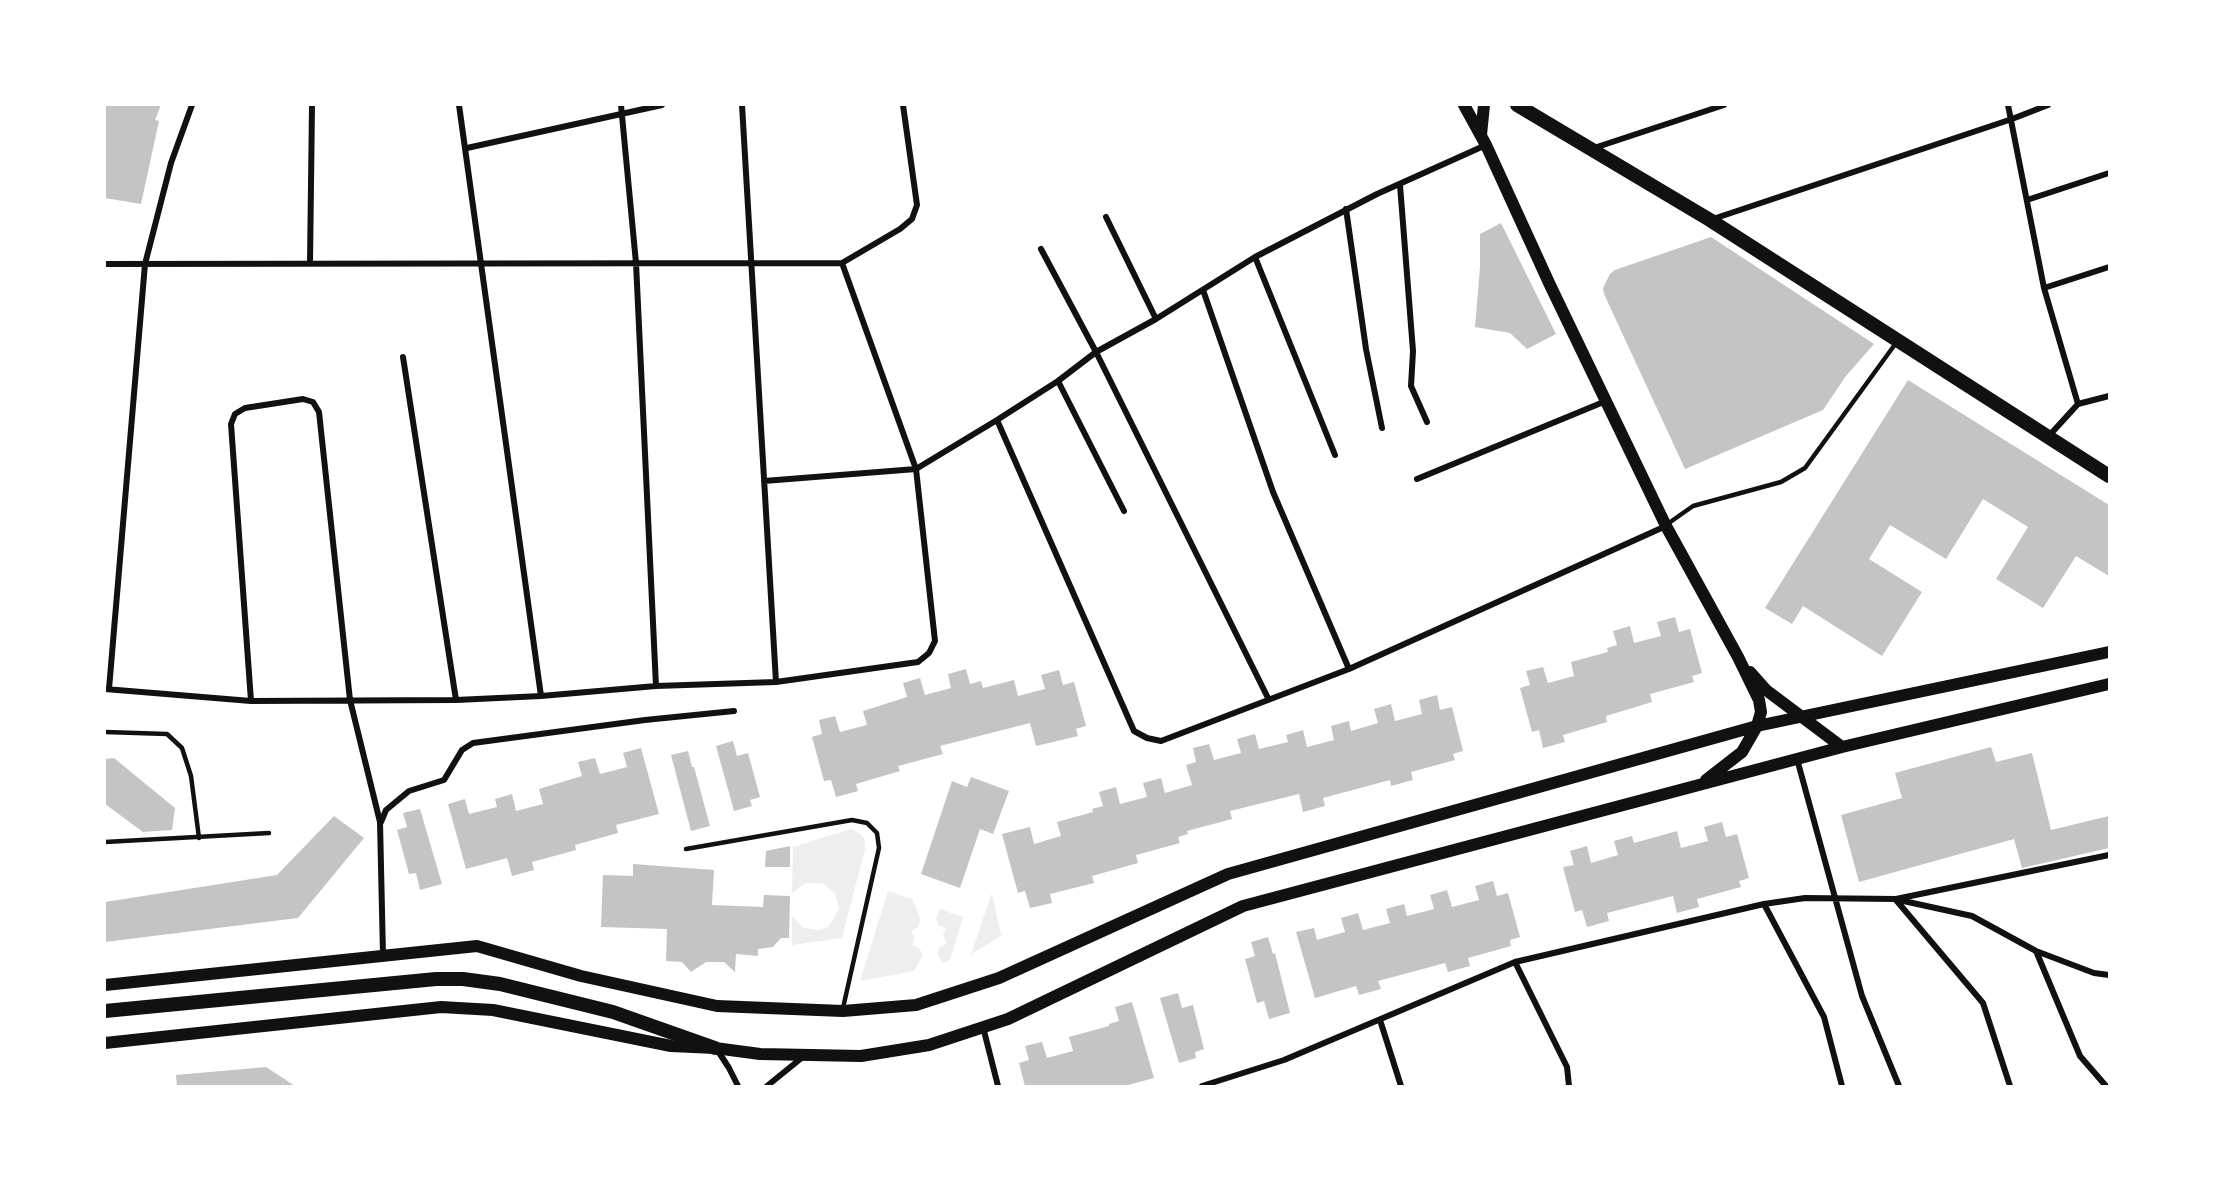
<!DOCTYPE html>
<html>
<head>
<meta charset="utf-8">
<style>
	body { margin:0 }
	#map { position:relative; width:2214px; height:1191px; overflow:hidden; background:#fff; font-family:Overpass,sans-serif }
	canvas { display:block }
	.frame { position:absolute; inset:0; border:106px solid #fff; pointer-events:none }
</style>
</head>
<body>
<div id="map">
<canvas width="2214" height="1191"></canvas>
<div class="frame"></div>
</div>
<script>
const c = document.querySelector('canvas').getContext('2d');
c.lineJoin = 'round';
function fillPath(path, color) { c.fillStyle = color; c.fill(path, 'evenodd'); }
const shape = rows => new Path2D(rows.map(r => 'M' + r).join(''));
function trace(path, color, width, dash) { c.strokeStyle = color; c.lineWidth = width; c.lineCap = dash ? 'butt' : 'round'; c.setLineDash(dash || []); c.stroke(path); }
fillPath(shape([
	[851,829,862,835,865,840,865,849,842,938,792,945,792,916,803,928,819,930,826,928,832,922,839,908,835,893,822,883,806,883,792,893,793,847],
	[888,891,912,899,921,920,918,927,911,931,915,938,912,945,919,948,923,955,914,971,860,981],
	[992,893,1001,936,971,954],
	[940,909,963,917,950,960,943,963,937,954,940,947,947,943,943,935,946,928,939,926,936,919]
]), '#eee');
fillPath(shape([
	[105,105,161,105,155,120,159,121,141,204,105,198],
	[1501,223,1556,334,1527,349,1510,333,1475,327,1480,267,1480,234],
	[1711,237,1874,344,1846,376,1823,410,1685,469,1604,294,1603,288,1610,274,1615,270],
	[1908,380,2109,505,2109,576,2076,556,2043,608,1996,579,2028,527,1983,499,1946,559,1890,525,1869,559,1922,592,1882,656,1803,606,1792,624,1765,608],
	[1675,617,1679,632,1690,629,1702,673,1692,676,1694,682,1650,694,1652,702,1606,716,1607,722,1563,735,1565,742,1543,748,1539,730,1532,732,1520,688,1530,685,1526,671,1543,667,1548,683,1574,676,1571,662,1608,652,1607,648,1617,645,1613,631,1630,626,1634,643,1661,636,1657,622],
	[966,669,970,684,981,681,983,688,1014,680,1018,696,1045,689,1041,675,1059,670,1063,685,1074,682,1086,726,1076,729,1078,736,1036,746,1030,723,940,746,943,754,898,766,900,771,856,784,858,791,836,797,831,780,824,781,812,737,822,734,819,720,835,716,840,732,867,725,863,711,907,697,903,683,920,678,925,695,951,688,948,674],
	[1437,695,1440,710,1452,707,1463,751,1453,754,1455,760,1411,772,1413,780,1391,786,1390,780,1323,798,1325,806,1303,812,1299,794,1230,811,1232,819,1187,831,1188,834,1178,837,1180,843,1136,855,1138,863,1092,876,1094,883,1050,894,1052,903,1030,908,1025,891,1018,893,1002,834,1030,827,1034,844,1061,836,1057,822,1093,812,1092,809,1103,806,1099,792,1116,787,1120,804,1147,797,1143,783,1161,778,1165,793,1192,785,1186,765,1196,762,1193,748,1209,744,1214,760,1241,753,1237,739,1255,734,1259,749,1288,742,1286,735,1303,730,1307,747,1334,740,1331,726,1349,721,1351,731,1378,723,1374,709,1391,704,1395,721,1422,714,1419,700],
	[733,741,737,756,748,753,760,797,750,800,752,806,734,811,716,746],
	[1991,747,1996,762,2032,753,2051,830,2109,816,2109,848,2022,868,2014,839,1859,882,1841,815,1902,798,1895,773],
	[641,748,659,814,616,825,618,833,575,845,576,850,532,862,534,870,512,876,507,858,466,869,448,804,465,799,469,814,497,807,495,799,512,794,516,811,543,804,539,789,582,776,578,762,595,758,600,774,627,767,623,753],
	[688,751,692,767,694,767,710,826,691,831,671,755],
	[114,758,175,808,172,830,143,832,105,804,105,759],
	[971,777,1009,791,993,834,980,829,960,888,921,874,952,781,967,787],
	[420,809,442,884,420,890,416,873,409,874,397,830,407,827,403,813],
	[334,816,364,838,298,918,105,942,105,902,277,875],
	[1722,822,1726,837,1737,834,1749,878,1739,881,1741,887,1697,899,1699,907,1677,913,1673,896,1607,913,1609,921,1587,927,1582,910,1575,912,1563,867,1574,865,1570,851,1587,846,1591,863,1618,855,1614,841,1632,836,1634,843,1677,831,1681,848,1708,841,1704,827],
	[790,846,790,867,765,867,766,851],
	[633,864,714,870,712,905,763,907,764,895,790,896,789,938,781,938,773,947,758,949,758,956,736,954,735,972,724,962,706,962,691,972,682,962,666,961,667,929,601,927,603,875,633,876],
	[1493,881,1497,896,1508,893,1520,937,1510,940,1511,946,1468,958,1470,966,1448,972,1445,963,1378,981,1381,989,1359,995,1356,986,1315,998,1296,932,1314,928,1317,940,1345,932,1341,918,1358,913,1363,930,1390,923,1386,909,1404,904,1407,916,1434,909,1430,895,1447,890,1452,907,1479,900,1475,886],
	[1268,937,1273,954,1275,953,1290,1013,1269,1019,1264,1001,1257,1003,1245,959,1255,956,1251,942],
	[1178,993,1182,1008,1193,1005,1204,1049,1195,1052,1196,1058,1179,1063,1160,998],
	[1132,1002,1154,1078,1124,1086,1025,1086,1019,1063,1029,1060,1025,1046,1042,1042,1047,1058,1073,1051,1069,1037,1109,1026,1109,1024,1119,1021,1115,1007],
	[266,1067,295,1086,177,1086,176,1075]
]), '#c4c4c4');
trace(shape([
	[1666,525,1693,506,1781,482,1805,468,1896,343],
	[105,732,167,734,182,748,191,776,199,838],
	[105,842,269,833],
	[686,849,852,820,867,823,877,833,879,848,843,1008]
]), '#111', 4.5);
trace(shape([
	[459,105,541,696],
	[621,105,636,263,656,686],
	[742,105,776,682],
	[2008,105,2044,288,2078,404],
	[467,148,662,105],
	[1594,148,1724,105],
	[1400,185,1413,351,1411,386,1427,422],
	[2027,200,2109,173],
	[1346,209,1366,349,1382,428],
	[1106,217,1156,319],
	[1710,220,2012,119,2048,105],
	[1041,249,1096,352,1268,698],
	[1255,257,1335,455],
	[310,263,312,105],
	[105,264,842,263,900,229,912,219,917,205,903,105],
	[2044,288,2109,267],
	[1203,290,1273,492,1349,669],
	[403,357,456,700],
	[1058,381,1124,511],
	[997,420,1134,731,1147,738,1161,741,1349,669,1666,526],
	[2047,438,2078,404,2109,396],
	[1417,479,1606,401],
	[764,481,916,469,997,420,1058,381,1096,352,1156,319,1255,257,1377,194,1486,145],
	[105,689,251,701,456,700,541,696,656,686,776,682,918,662,929,653,935,641,916,469,842,263],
	[109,689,145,264,171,163,192,105],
	[251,701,231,424,235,414,245,408,303,399,313,402,319,412,350,700,380,822,383,955],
	[1797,759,1862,996,1899,1086],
	[381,822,386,810,409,791,444,780,462,750,473,743,645,720,734,711],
	[1896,900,1983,1003,2010,1086],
	[1899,900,1972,916,2036,951,2094,973,2109,975],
	[1764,904,1824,1017,1842,1086],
	[2036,951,2080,1056,2106,1086],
	[1515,962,1567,1067,1569,1086],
	[1380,1020,1401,1086],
	[983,1027,998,1086],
	[716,1048,729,1068,738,1086],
	[767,1086,804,1056],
	[1202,1086,1284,1060,1515,962,1764,904,1805,898,1896,899,2109,855]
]), '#111', 6);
trace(shape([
	[1464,105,1486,145,1550,285,1666,526,1738,657,1759,700,1761,712,1757,726,1742,752,1706,780],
	[1481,135,1484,105],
	[1750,672,1766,690,1842,747],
	[105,985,477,946,581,976,717,1006,843,1011,916,1005,999,978,1228,874,1757,726,2109,652],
	[105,1043,441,1007,493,1010,671,1046,715,1048,760,1054,861,1056,929,1045,1008,1019,1243,906,1842,747,2109,684]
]), '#111', 12);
trace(shape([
	[1517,105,1710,220,2109,476],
	[105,1011,436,979,463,979,500,984,613,1012,715,1048]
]), '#111', 14);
</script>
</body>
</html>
